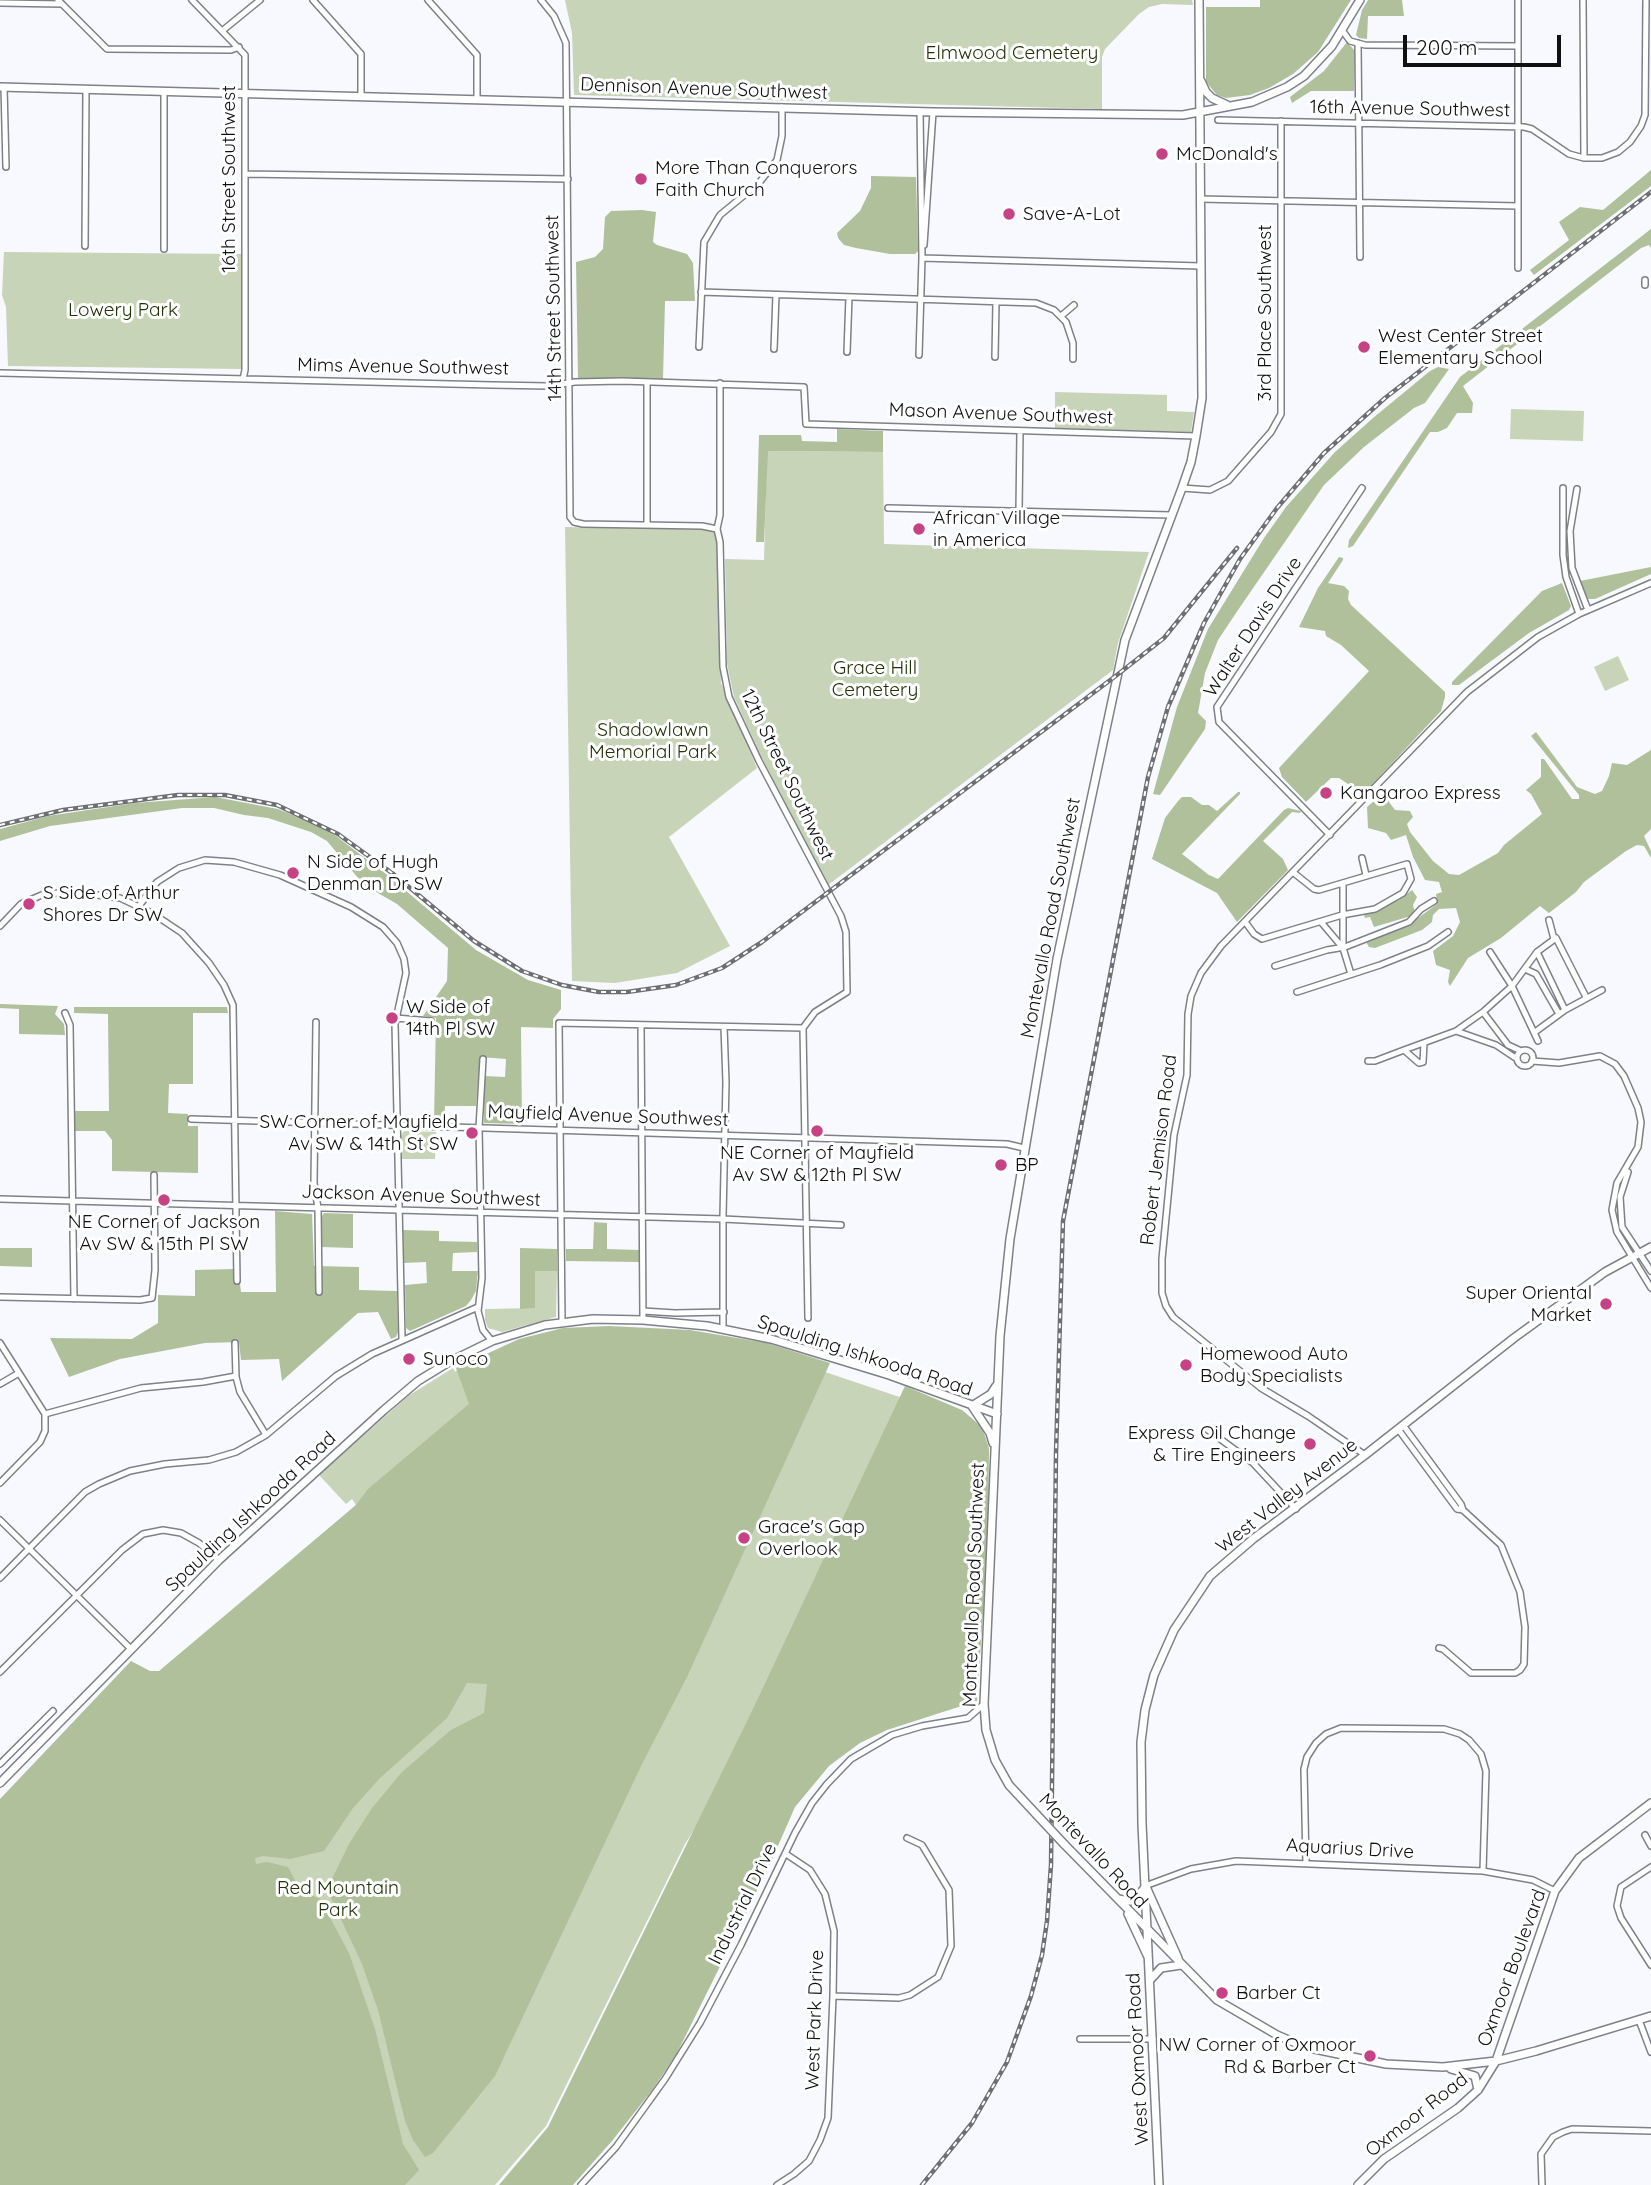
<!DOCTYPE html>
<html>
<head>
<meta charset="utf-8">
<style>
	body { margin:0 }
	#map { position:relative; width:1651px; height:2185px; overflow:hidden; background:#f7f9fe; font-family:Quicksand,sans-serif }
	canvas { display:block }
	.scale { position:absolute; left:1403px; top:35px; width:158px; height:32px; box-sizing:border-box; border:4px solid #0f1012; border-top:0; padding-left:9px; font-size:21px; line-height:24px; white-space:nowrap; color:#0f1012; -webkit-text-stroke:5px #fff; paint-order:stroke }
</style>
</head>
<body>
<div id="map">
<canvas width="1651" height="2185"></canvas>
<div class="scale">200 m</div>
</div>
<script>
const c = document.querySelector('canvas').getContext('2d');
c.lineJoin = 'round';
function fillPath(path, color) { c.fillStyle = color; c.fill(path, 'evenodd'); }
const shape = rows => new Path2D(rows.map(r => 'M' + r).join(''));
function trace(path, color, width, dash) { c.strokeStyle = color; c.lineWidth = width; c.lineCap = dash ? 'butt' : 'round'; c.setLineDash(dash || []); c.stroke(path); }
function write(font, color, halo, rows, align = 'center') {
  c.font = font + ' Quicksand,sans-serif'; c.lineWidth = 6; c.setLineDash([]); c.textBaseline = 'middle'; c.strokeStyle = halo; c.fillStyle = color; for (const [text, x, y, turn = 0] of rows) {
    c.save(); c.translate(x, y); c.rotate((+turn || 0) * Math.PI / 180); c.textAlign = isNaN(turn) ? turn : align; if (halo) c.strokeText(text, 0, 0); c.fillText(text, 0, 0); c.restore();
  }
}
fillPath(shape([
	[565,0,1192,0,1193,5,1162,4,1149,7,1139,14,1105,49,1102,57,1102,109,574,95,572,33],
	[4,252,241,254,242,369,8,366,6,307,2,295],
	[1055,392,1167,395,1167,411,1194,412,1191,432,1055,428],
	[1511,409,1584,411,1583,441,1510,439],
	[767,451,883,452,884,544,1149,552,1118,643,1113,670,828,885,765,764,734,697,727,664,725,559,764,560],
	[565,527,705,529,715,533,717,545,721,683,757,768,669,837,730,946,677,973,615,983,572,981],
	[1618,656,1629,680,1605,691,1594,667],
	[404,1131,436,1132,435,1159,402,1159,401,1136],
	[535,1270,557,1271,556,1317,502,1332,488,1328,485,1320,485,1309,535,1308],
	[563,1328,727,1339,959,1417,685,1844,546,2126,495,2185,0,2185,0,1813,356,1505,352,1499,346,1504,319,1475,372,1428,408,1396,453,1368,455,1372,466,1363]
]), '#c7d4b8');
fillPath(shape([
	[1260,0,1351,0,1318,52,1293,74,1269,88,1250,95,1226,98,1217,95,1206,82,1206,7,1260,7],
	[1368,0,1402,0,1404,16,1368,16,1367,39,1359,38,1356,35,1362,10],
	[1347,42,1355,51,1354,91,1311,91,1292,103,1290,97,1324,71],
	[1651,170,1651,186,1534,275,1530,270,1569,240,1559,222,1580,207,1603,210],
	[871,176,916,177,918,251,915,254,890,254,856,248,844,245,838,238,837,233,860,211,871,188],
	[642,210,656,212,653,242,657,245,687,254,693,263,695,301,665,301,663,379,578,378,576,262,595,257,603,249,605,217,611,211],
	[1651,229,1651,248,1649,245,1641,248,1463,386,1473,403,1472,413,1457,413,1447,428,1438,432,1430,432,1353,546,1348,548,1349,540,1460,377],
	[1438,367,1449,369,1425,403,1414,408,1364,447,1324,485,1238,610,1218,640,1205,673,1198,713,1206,721,1205,729,1160,795,1153,794,1177,707,1208,629,1264,538,1286,507,1335,452,1373,418,1430,371],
	[837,429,883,431,883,452,768,451,764,542,756,542,759,435,801,435,802,441,837,442],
	[1339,557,1343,558,1343,560,1328,583,1344,586,1349,591,1348,599,1351,605,1445,692,1445,697,1441,711,1366,791,1357,790,1339,778,1331,778,1306,802,1282,777,1279,768,1369,671,1341,645,1326,636,1325,631,1299,627,1318,588],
	[1651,567,1651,574,1595,599,1588,599,1580,581],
	[1562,583,1571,606,1569,610,1529,633,1459,685,1452,685,1452,682,1542,591],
	[1536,732,1577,787,1595,794,1602,791,1609,776,1612,763,1627,765,1651,750,1651,829,1644,836,1651,851,1651,858,1644,846,1637,845,1626,851,1584,882,1576,892,1549,913,1540,906,1501,938,1468,958,1450,986,1448,982,1450,970,1436,965,1433,951,1453,936,1460,922,1456,908,1439,909,1433,915,1432,922,1422,930,1375,948,1369,947,1366,942,1414,921,1437,904,1436,894,1442,892,1439,882,1425,880,1413,857,1406,835,1391,840,1386,833,1368,828,1367,807,1389,788,1394,786,1387,796,1389,802,1395,810,1410,811,1413,817,1407,824,1410,832,1433,861,1449,874,1459,875,1498,853,1504,845,1542,814,1531,794,1526,790,1541,777,1541,759,1544,759,1572,799,1579,799,1579,795,1531,736],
	[1238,792,1240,792,1240,794,1182,854,1209,875,1218,879,1284,810,1288,808,1301,811,1300,813,1292,812,1263,841,1283,859,1288,870,1237,922,1217,893,1152,859,1165,818,1178,801,1182,797,1191,797,1202,805,1209,805,1217,811],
	[215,797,278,809,310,822,336,836,386,874,476,950,528,980,561,990,561,1009,553,1019,553,1028,521,1027,522,1124,484,1123,484,1076,505,1077,506,1059,480,1057,476,1106,445,1106,444,1122,434,1122,436,1018,423,1016,447,981,448,948,397,904,364,885,327,841,311,832,268,818,244,815,214,808,182,808,50,826,0,841,0,829,48,816,135,803],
	[1412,890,1417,897,1413,905,1415,913,1411,916,1374,927,1370,917,1365,918,1364,915,1399,900],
	[0,1004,58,1006,55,1014,64,1024,65,1035,19,1034,19,1009,0,1008],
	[74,1007,227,1007,228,1013,193,1013,193,1084,169,1084,168,1113,188,1114,188,1126,198,1126,198,1173,112,1171,112,1140,105,1131,75,1131,75,1111,109,1111,108,1014,74,1013],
	[275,1211,312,1214,314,1266,359,1267,359,1290,397,1291,398,1332,396,1337,391,1339,378,1312,358,1313,282,1381,279,1359,241,1360,239,1342,205,1343,120,1359,69,1377,50,1338,132,1339,158,1323,158,1295,195,1296,195,1270,233,1269,234,1284,240,1284,241,1292,276,1292],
	[324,1213,353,1214,353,1248,321,1247,322,1216],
	[594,1222,607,1223,607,1249,639,1250,639,1262,566,1261,566,1249,593,1249],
	[403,1230,439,1231,439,1241,477,1242,477,1252,453,1253,452,1271,478,1271,476,1291,471,1300,466,1306,410,1331,406,1328,405,1285,427,1283,426,1262,404,1263],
	[0,1248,32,1248,32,1267,0,1266],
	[520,1248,557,1249,557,1271,535,1271,535,1308,520,1309],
	[609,1326,690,1330,767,1343,830,1363,687,1677,641,1766,495,2076,433,2153,425,2157,413,2140,405,2121,378,2010,362,1964,331,1898,329,1885,349,1844,372,1808,402,1772,451,1730,484,1713,487,1684,467,1683,447,1718,380,1778,353,1808,324,1851,290,1859,263,1856,255,1858,256,1864,267,1862,288,1867,300,1890,320,1899,349,1953,375,2029,403,2144,419,2170,405,2185,0,2185,0,1799,131,1661,150,1671,159,1671,356,1505,368,1489,469,1404,456,1368,519,1339,563,1328],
	[905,1386,962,1410,982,1427,989,1448,988,1539,977,1701,887,1730,860,1743,829,1766,795,1807,766,1873,758,1875,759,1885,754,1898,677,2053,653,2089,612,2141,573,2185,499,2185,548,2127,753,1709]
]), '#afc09b');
const street = shape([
	[58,0,107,49,231,50,239,47],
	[192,0,245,55,245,370,243,379],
	[313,0,361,54,361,96],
	[428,0,477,55,477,98],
	[541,0,554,16,566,43,570,517,574,522,583,524,702,526,717,529],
	[1518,0,1518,268],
	[1583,0,1584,158],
	[0,3,62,4],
	[1342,30,1350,41,1365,45,1518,46],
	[222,31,260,0],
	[1358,43,1360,257],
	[4,87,6,167],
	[1218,120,1524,127,1532,129,1569,154,1584,158,1602,158,1618,152,1630,142,1641,126,1645,115,1646,0],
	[246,174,568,179],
	[1200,199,1518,206],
	[924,245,933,112],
	[85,246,86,90],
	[164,249,164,92],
	[922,258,1200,266],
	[1645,280,1645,285],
	[701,292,1036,303,1054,310,1066,322,1073,343,1073,359],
	[1061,316,1074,305],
	[699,347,704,242,720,215,759,183,777,160,782,136,782,107],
	[774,349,776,295],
	[847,352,849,297],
	[919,355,922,258,920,111],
	[995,357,996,302],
	[0,373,492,385,548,386,575,382,622,381,804,387,806,424,1196,436],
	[647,382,647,525],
	[720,383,720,515,717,529,720,542,723,667,729,697,759,761,841,916,846,932,847,992,815,1012,803,1028],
	[1182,488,1210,490,1228,481,1271,432,1281,414,1281,121],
	[1563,488,1563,555,1566,577,1579,614],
	[1577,489,1570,531,1572,568,1588,610],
	[888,508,1170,515],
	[1019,511,1020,431],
	[1330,835,1219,722,1217,707,1362,488],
	[1362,858,1366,875],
	[1343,884,1343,948,1351,974],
	[139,906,157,882,179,868,205,860,234,862,280,875,351,907,383,927,397,943,404,959,406,973,395,1024,402,1339],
	[1549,920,1554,939],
	[1321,922,1343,948],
	[1246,923,1254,934,1262,939,1342,915,1375,909,1403,893,1411,879,1407,864,1319,890,1314,889,1294,873],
	[0,926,21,904,44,894,74,892,120,898,152,913,182,933,209,963,224,985,233,1005,237,1281],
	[1490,952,1512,986,1538,1041],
	[1537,952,1565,1010],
	[1275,966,1327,950,1345,947,1409,922,1421,909,1434,901],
	[1525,969,1536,974,1559,1014],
	[1297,992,1380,965,1428,946,1448,932],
	[1483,1012,1508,1045,1521,1051],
	[65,1013,70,1025,74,1299],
	[396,1018,431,1021],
	[316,1022,314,1183,318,1208,319,1292],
	[641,1025,643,1320],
	[803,1028,808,1318],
	[1456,1031,1496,1045,1517,1059],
	[1535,1032,1565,1010,1602,990],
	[1404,1050,1456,1031,1483,1012,1512,986,1537,952,1556,938,1586,997],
	'1517 1058a8 8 0 1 1 16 0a8 8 0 1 1-16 0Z',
	[483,1059,479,1128,482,1278,478,1311,483,1330,492,1341],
	[1368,1061,1375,1061,1404,1050,1419,1063,1423,1062,1424,1043],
	[1532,1061,1559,1063,1600,1056,1615,1064,1624,1076,1638,1108,1641,1122,1638,1147,1617,1183,1612,1210,1617,1232,1651,1288],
	[191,1119,1007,1144,1024,1148],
	[1628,1172,1620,1197,1622,1227,1651,1271],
	[0,1199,723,1219,841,1225],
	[0,1297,140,1300,152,1298,155,1270,154,1175],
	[643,1311,675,1313,724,1312],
	[562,1322,559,1023,803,1028],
	[723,1329,723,1216,726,1082,724,1027],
	[0,1343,45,1414,45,1431,40,1442,0,1483],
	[235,1343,236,1377,240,1392,266,1435],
	[0,1384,19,1373],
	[45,1414,141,1388,203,1382,236,1376],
	[1403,1425,1461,1504,1463,1510],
	[1398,1429,1457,1509,1463,1510,1501,1545,1520,1592,1525,1627,1524,1664,1520,1670,1515,1673,1471,1673,1443,1649,1439,1648],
	[1208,1430,1253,1463,1296,1509],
	[1365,1455,1308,1416,1261,1388,1173,1317,1166,1306,1162,1293,1162,1259,1174,1135,1187,1075,1188,1014,1191,996,1201,973,1221,946,1467,692,1538,637,1579,614,1651,583],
	[0,1520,131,1649],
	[0,1578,85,1492,99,1484,130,1471,165,1464,209,1460,236,1452,266,1435,336,1376,372,1354,478,1307],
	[0,1672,122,1550,143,1534,163,1530,181,1533,199,1543,219,1560],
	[0,1764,53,1711],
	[1645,1835,1651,1846],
	[1306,1863,1304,1769,1307,1757,1316,1743,1326,1734,1341,1728,1444,1729,1460,1734,1469,1740,1481,1754,1486,1771,1483,1871],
	[1651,1867,1621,1887,1617,1906,1621,1918,1651,1965],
	[1145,1886,1191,1869,1236,1861,1483,1871,1533,1880,1555,1891],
	[833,1996,899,1998,910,1995,938,1977,951,1946,949,1890,922,1845,907,1838],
	[1639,2020,1651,2052],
	[1080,2039,1153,2039],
	[581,2185,616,2147,665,2079,700,2023,741,1945,795,1833,812,1803,827,1784,851,1759,892,1735,922,1726,968,1718,984,1704],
	[777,2185,794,2174,809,2161,820,2140,828,2118,833,1996,834,1931,825,1894,810,1870,786,1854],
	[1542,2185,1541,2154,1553,2137,1563,2132,1572,2129,1651,2131]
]);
const secondary = shape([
	[1201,81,1206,92,1212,98,1227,105],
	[0,87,933,112,1183,115,1252,102,1287,87,1304,76,1332,46,1360,0],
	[993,1443,990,1433,972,1406,991,1394,996,1386],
	[0,1783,219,1560,384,1410,418,1381,449,1362,492,1341,545,1325,593,1319,643,1320,707,1326,771,1339,889,1375,997,1414],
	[1036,1814,1009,1785,995,1760,986,1730,984,1704,1000,1336,1010,1239,1057,959,1125,640,1182,488,1191,462,1196,436,1202,398,1199,0],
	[1064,1844,1217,2000,1277,2035,1305,2047,1386,2064,1443,2067,1496,2061,1536,2051,1651,2016],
	[1147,1889,1178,1958],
	[1118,1899,1130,1901,1139,1895,1145,1887],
	[1128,1914,1148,1957],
	[1150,1980,1161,1968,1181,1965],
	[1451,2069,1475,2076,1478,2090],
	[1159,2185,1142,1824,1141,1742,1145,1710,1154,1675,1174,1630,1210,1576,1253,1539,1365,1455,1514,1338,1605,1272,1651,1247],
	[1358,2185,1384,2159,1458,2108,1478,2090,1496,2061,1555,1891,1579,1858,1651,1803]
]);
trace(street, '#7e8188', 8);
trace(secondary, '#7e8188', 10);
trace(street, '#fff', 5);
trace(secondary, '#fff', 7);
const rail = shape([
	[0,825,63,810,178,795,225,795,277,805,338,834,392,873,474,941,522,971,562,985,599,992,627,992,676,985,722,968,762,942,1117,675,1164,638,1237,548],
	[922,2185,972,2123,1007,2062,1031,1996,1042,1955,1047,1921,1051,1865,1056,1453,1063,1221,1148,777,1168,707,1204,623,1240,559,1277,508,1324,453,1385,398,1651,192]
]);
trace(rail, '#6e6f72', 4.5);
trace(rail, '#fff', 2, [5]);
const secondaryBridge = shape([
	[1036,1814,1064,1844]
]);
trace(secondaryBridge, '#7e8188', 10, []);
trace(secondaryBridge, '#fff', 7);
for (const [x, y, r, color] of [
	[1162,154,7,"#c74285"],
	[641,179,7,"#c74285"],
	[1009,214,7,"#c74285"],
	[1364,347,7,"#c74285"],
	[919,529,7,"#c74285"],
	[1326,793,7,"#c74285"],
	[293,873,7,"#c74285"],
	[29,904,7,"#c74285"],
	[392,1018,7,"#c74285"],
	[817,1131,7,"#c74285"],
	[472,1133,7,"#c74285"],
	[1001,1165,7,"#c74285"],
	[164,1200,7,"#c74285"],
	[1606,1304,7,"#c74285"],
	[409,1359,7,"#c74285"],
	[1186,1365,7,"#c74285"],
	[1310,1444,7,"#c74285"],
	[744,1538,7,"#c74285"],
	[1222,1993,7,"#c74285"],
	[1370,2056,7,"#c74285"]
]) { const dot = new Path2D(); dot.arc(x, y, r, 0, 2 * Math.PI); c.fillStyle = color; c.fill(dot); trace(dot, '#fff', 2.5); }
write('19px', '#233208', '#fff', [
	["Elmwood Cemetery",1012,53],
	["Lowery Park",123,310],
	["Grace Hill",875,668],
	["Cemetery",875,690],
	["Shadowlawn",653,730],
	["Memorial Park",653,752],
	["Red Mountain",338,1888],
	["Park",338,1910]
]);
write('19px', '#0f1012', '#fff', [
	["Dennison Avenue Southwest",704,89,2],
	["16th Avenue Southwest",1410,109,1],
	["16th Street Southwest",229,179,-90],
	["14th Street Southwest",554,308,-91],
	["3rd Place Southwest",1265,313,-90],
	["Mims Avenue Southwest",403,367,1],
	["Mason Avenue Southwest",1001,414,2],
	["Walter Davis Drive",1253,627,-57],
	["12th Street Southwest",787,775,64],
	["Montevallo Road Southwest",1051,918,-79],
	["Mayfield Avenue Southwest",608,1116,2],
	["Robert Jemison Road",1159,1150,-83],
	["Jackson Avenue Southwest",421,1196,2],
	["Spaulding Ishkooda Road",865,1356,18],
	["West Valley Avenue",1287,1496,-38],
	["Spaulding Ishkooda Road",251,1512,-43],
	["Montevallo Road Southwest",974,1585,-88],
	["Aquarius Drive",1350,1849,3],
	["Montevallo Road",1093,1851,47],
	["Industrial Drive",743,1904,-64],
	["Oxmoor Boulevard",1512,1968,-70],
	["West Park Drive",815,2020,-88],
	["West Oxmoor Road",1138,2059,-93],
	["Oxmoor Road",1417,2115,-38]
]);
write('19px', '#0f1012', '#fff', [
	["McDonald's",1176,154],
	["More Than Conquerors",655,168],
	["Faith Church",655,190],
	["Save-A-Lot",1023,214],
	["West Center Street",1378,336],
	["Elementary School",1378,358],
	["African Village",933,518],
	["in America",933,540],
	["Kangaroo Express",1340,793],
	["N Side of Hugh",307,862],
	["Denman Dr SW",307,884],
	["S Side of Arthur",43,893],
	["Shores Dr SW",43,915],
	["W Side of",406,1007],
	["14th Pl SW",406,1029],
	["SW Corner of Mayfield",458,1122,"right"],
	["Av SW & 14th St SW",458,1144,"right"],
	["NE Corner of Mayfield",817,1153,"center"],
	["Av SW & 12th Pl SW",817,1175,"center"],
	["BP",1015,1165],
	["NE Corner of Jackson",164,1222,"center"],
	["Av SW & 15th Pl SW",164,1244,"center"],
	["Super Oriental",1592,1293,"right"],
	["Market",1592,1315,"right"],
	["Homewood Auto",1200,1354],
	["Body Specialists",1200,1376],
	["Sunoco",423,1359],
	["Express Oil Change",1296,1433,"right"],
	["& Tire Engineers",1296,1455,"right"],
	["Grace's Gap",758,1527],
	["Overlook",758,1549],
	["Barber Ct",1236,1993],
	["NW Corner of Oxmoor",1356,2045,"right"],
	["Rd & Barber Ct",1356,2067,"right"]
], 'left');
</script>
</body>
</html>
